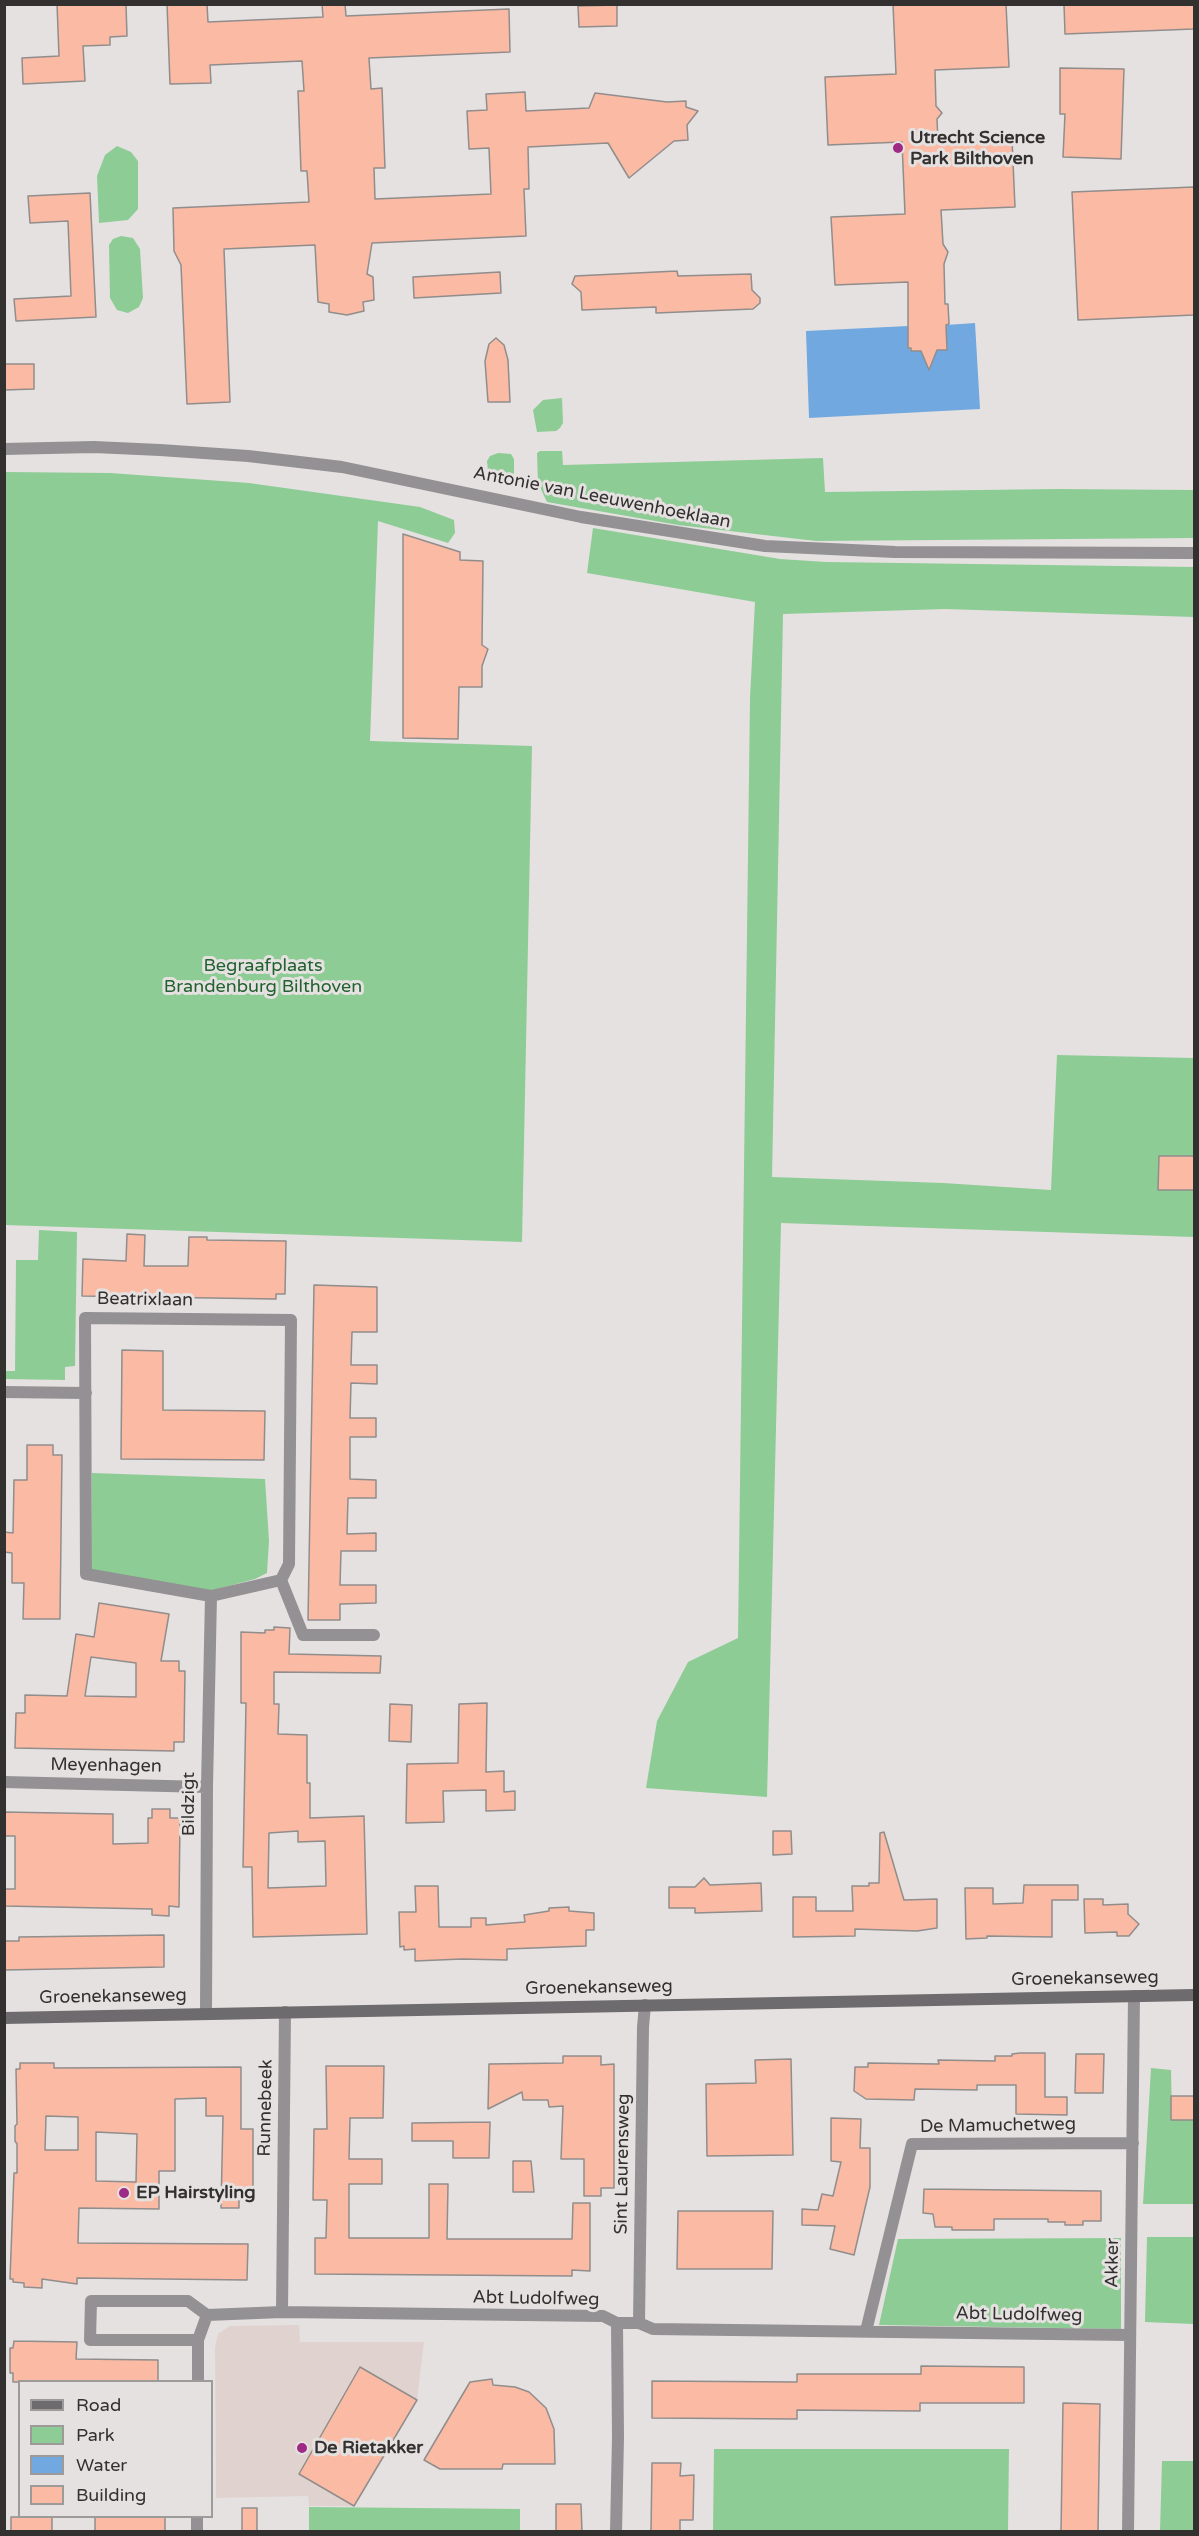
<!DOCTYPE html>
<html>
<head>
<meta charset="utf-8">
<style>
	body { margin:0 }
	#map { position:relative; width:1199px; height:2536px; overflow:hidden; background:#e5e1e0; font-family:"Varela Round",sans-serif }
	canvas { display:block }
	.frame { position:absolute; inset:0; border:6px solid #323130; pointer-events:none }
	.legend { position:absolute; left:18px; top:2380px; width:195px; height:138px; box-sizing:border-box; background:#e5e1e0; border:2px solid #9d9b9a; margin:0; padding:8px 10px; list-style:none; font-size:18px; color:#323130 }
	.legend li { display:flex; align-items:center; gap:12px; height:30px }
	.legend b { width:30px; border:2px solid #9d9b9a }
</style>
</head>
<body>
<div id="map">
<canvas width="1199" height="2536"></canvas>
<div class="frame"></div>
<ul class="legend">
<li><b style="height:8px;background:#6d6b6d"></b>Road</li>
<li><b style="height:16px;background:#8dcc95"></b>Park</li>
<li><b style="height:16px;background:#71a8e0"></b>Water</li>
<li><b style="height:16px;background:#fabaa3"></b>Building</li>
</ul>
</div>
<script>
const c = document.querySelector('canvas').getContext('2d');
c.lineJoin = 'round';
function fillPath(path, color) { c.fillStyle = color; c.fill(path, 'evenodd'); }
const shape = rows => new Path2D(rows.map(r => 'M' + r).join(''));
function trace(path, color, width, dash) { c.strokeStyle = color; c.lineWidth = width; c.lineCap = dash ? 'butt' : 'round'; c.setLineDash(dash || []); c.stroke(path); }
function write(font, color, halo, rows, align = 'center') {
  c.font = font + ' "Varela Round",sans-serif'; c.lineWidth = 6; c.setLineDash([]); c.textBaseline = 'middle'; c.strokeStyle = halo; c.fillStyle = color; for (const [text, x, y, turn = 0] of rows) {
    c.save(); c.translate(x, y); c.rotate((+turn || 0) * Math.PI / 180); c.textAlign = isNaN(turn) ? turn : align; if (halo) c.strokeText(text, 0, 0); c.fillText(text, 0, 0); c.restore();
  }
}
fillPath(shape([
	[299,2325,300,2342,424,2342,417,2400,354,2506,309,2506,308,2496,216,2498,215,2347,218,2334,230,2326]
]), '#e0d3cf');
fillPath(shape([
	[117,146,131,152,138,161,138,209,128,220,99,223,97,176,105,155],
	[121,236,133,238,140,249,143,298,139,307,128,313,117,310,110,298,109,245,113,239],
	[562,398,563,423,560,428,556,431,537,432,533,410,543,400],
	[540,451,562,451,563,465,823,458,825,492,1057,489,1194,490,1194,538,816,541,678,525,547,502,538,483,537,453],
	[498,453,511,454,514,459,514,479,488,471,487,461,490,456],
	[5,472,110,473,249,483,420,507,454,520,455,533,448,543,378,521,370,741,532,746,522,1242,5,1225],
	[593,528,780,559,826,562,1194,567,1194,617,945,609,783,614,772,1177,943,1183,1051,1190,1057,1055,1194,1058,1194,1237,781,1223,767,1797,646,1788,657,1721,688,1662,738,1638,750,698,755,602,587,573],
	[39,1230,77,1232,75,1366,65,1367,65,1380,5,1379,5,1371,15,1371,16,1260,38,1260],
	[92,1473,265,1479,269,1541,267,1573,255,1579,206,1592,92,1572],
	[1151,2068,1171,2070,1172,2117,1194,2118,1194,2204,1143,2204],
	[1147,2237,1194,2237,1194,2345,1193,2324,1145,2322],
	[1121,2238,1121,2329,879,2325,898,2239],
	[714,2449,1009,2449,1008,2531,713,2531],
	[1162,2461,1194,2461,1194,2531,1160,2531],
	[309,2507,520,2509,520,2531,309,2531]
]), '#8dcc95');
fillPath(shape([
	[975,323,980,409,809,418,806,331,908,326,909,348,911,350,922,350,932,362,933,347,947,349,946,325]
]), '#71a8e0');
const building = shape([
	[57,4,126,4,127,36,110,37,110,45,83,46,85,81,23,84,22,58,59,56,57,4],
	[167,4,207,4,208,22,323,17,322,4,345,4,346,16,509,9,510,52,369,58,371,89,382,88,385,168,374,168,375,199,491,194,489,148,469,149,467,111,487,110,486,94,525,92,526,111,589,108,595,93,667,102,686,101,686,107,698,111,687,125,688,140,674,141,629,178,608,143,528,147,529,189,524,189,526,236,372,243,367,274,373,277,374,300,363,302,364,311,347,315,329,312,329,304,318,302,315,245,224,249,230,402,187,404,181,265,174,251,173,208,309,202,307,171,301,171,298,91,304,91,302,61,210,65,211,83,170,84,167,4],
	[893,4,1006,4,1009,67,935,70,936,106,942,113,937,119,938,142,1012,139,1015,207,941,210,943,244,948,252,944,264,945,304,948,304,949,324,946,325,947,350,937,350,929,370,921,351,911,351,911,348,908,348,908,282,835,285,831,217,905,214,902,142,828,145,825,77,896,74,893,4],
	[1064,4,1194,4,1194,29,1065,34,1064,4],
	[617,5,617,26,579,27,578,6,617,5],
	[1060,68,1124,69,1121,159,1063,157,1065,114,1060,114,1060,68],
	[1194,187,1194,315,1078,320,1072,192,1194,187],
	[90,193,96,317,16,321,14,299,71,296,68,221,30,223,28,196,90,193],
	[677,271,678,276,751,274,752,290,760,298,760,303,753,309,656,313,656,307,582,310,581,292,572,284,575,276,677,271],
	[500,272,501,293,414,298,413,277,500,272],
	[496,338,504,345,508,360,510,402,488,402,485,361,489,344,496,338],
	[4,364,34,364,34,389,4,390,4,364],
	[403,534,460,552,460,560,483,561,482,645,488,649,482,666,482,687,459,687,458,739,403,738,403,534],
	[1159,1156,1194,1156,1194,1190,1158,1190,1159,1156],
	[127,1234,145,1235,144,1266,188,1266,189,1237,207,1237,207,1240,286,1241,285,1294,276,1294,276,1299,82,1296,83,1259,126,1261,127,1234],
	[314,1285,377,1287,377,1332,352,1332,351,1365,377,1365,377,1384,351,1383,350,1418,376,1418,376,1437,350,1437,350,1479,376,1480,376,1498,348,1498,347,1534,376,1533,376,1551,341,1551,340,1585,376,1585,376,1603,340,1604,340,1620,308,1620,314,1285],
	[122,1350,163,1351,163,1410,265,1411,264,1460,121,1459,122,1350],
	[27,1445,53,1445,53,1455,62,1455,60,1619,23,1619,24,1583,12,1583,12,1553,4,1552,4,1532,13,1533,14,1480,27,1480,27,1445],
	[99,1603,169,1614,161,1661,179,1661,179,1671,185,1671,184,1742,174,1742,174,1751,15,1748,16,1713,25,1713,25,1695,67,1696,76,1634,94,1637,99,1603],
	[91,1657,136,1663,136,1697,85,1696,91,1657],
	[274,1627,290,1628,289,1654,381,1656,380,1673,274,1672,274,1704,279,1704,278,1734,307,1735,307,1783,310,1783,310,1818,364,1816,367,1934,253,1937,252,1867,243,1867,246,1703,241,1703,241,1632,265,1633,265,1630,274,1630,274,1627],
	[298,1831,298,1842,325,1841,326,1886,268,1888,269,1833,298,1831],
	[487,1703,486,1772,504,1771,504,1792,515,1791,515,1810,486,1811,486,1790,443,1791,444,1822,406,1823,407,1764,458,1763,459,1704,487,1703],
	[390,1704,412,1705,411,1742,389,1741,390,1704],
	[152,1809,170,1809,170,1818,180,1818,179,1907,169,1906,169,1916,152,1915,152,1909,4,1906,4,1889,15,1889,15,1836,4,1836,4,1812,113,1814,113,1844,148,1843,148,1818,152,1818,152,1809],
	[773,1831,791,1831,792,1854,773,1855,773,1831],
	[884,1832,904,1900,937,1899,937,1928,917,1931,855,1929,855,1936,793,1937,793,1897,816,1897,816,1911,853,1911,852,1886,869,1886,869,1883,879,1883,880,1833,884,1832],
	[704,1878,710,1885,761,1883,762,1911,695,1913,695,1908,669,1908,669,1887,695,1887,704,1878],
	[1024,1885,1078,1885,1078,1900,1052,1900,1052,1937,987,1936,987,1938,966,1939,965,1888,993,1888,993,1904,1023,1903,1024,1885],
	[415,1886,438,1886,439,1927,471,1927,471,1918,486,1918,486,1925,525,1922,524,1915,549,1911,549,1908,569,1907,569,1911,594,1913,594,1930,586,1930,586,1946,507,1949,507,1960,462,1959,415,1961,415,1949,404,1950,404,1946,400,1947,399,1912,416,1912,415,1886],
	[1084,1899,1103,1899,1103,1905,1128,1904,1128,1914,1139,1924,1129,1936,1117,1936,1117,1932,1085,1933,1084,1899],
	[164,1935,164,1967,4,1970,4,1941,19,1941,19,1937,164,1935],
	[1020,2053,1045,2053,1045,2097,1067,2097,1067,2115,1016,2114,1016,2085,977,2085,977,2090,915,2089,914,2100,866,2099,854,2091,855,2067,868,2067,868,2063,939,2064,938,2060,995,2061,995,2056,1012,2056,1012,2054,1020,2053],
	[1076,2054,1104,2054,1103,2093,1075,2093,1076,2054],
	[563,2056,601,2056,601,2065,614,2064,614,2188,601,2188,601,2196,584,2196,584,2159,561,2159,563,2106,549,2107,548,2100,523,2100,522,2092,488,2109,489,2064,563,2063,563,2056],
	[791,2059,793,2155,707,2156,706,2084,756,2083,755,2060,791,2059],
	[20,2063,54,2063,54,2068,241,2067,241,2129,253,2129,253,2200,239,2200,239,2208,221,2208,223,2116,206,2116,206,2098,175,2099,175,2171,159,2171,159,2209,79,2208,78,2243,248,2244,247,2280,77,2278,77,2284,42,2279,42,2288,24,2287,24,2283,13,2282,13,2279,10,2279,14,2173,17,2173,17,2144,15,2141,15,2126,17,2124,16,2069,20,2069,20,2063],
	[46,2116,78,2117,78,2150,45,2150,46,2116],
	[96,2132,137,2134,136,2182,96,2181,96,2132],
	[326,2066,384,2066,383,2118,350,2118,349,2159,382,2159,382,2184,349,2184,349,2238,429,2238,429,2184,448,2184,447,2239,572,2239,573,2203,590,2203,590,2271,572,2270,572,2276,315,2274,315,2238,326,2238,327,2200,313,2200,314,2129,327,2129,326,2066],
	[1171,2096,1194,2096,1194,2120,1171,2120,1171,2096],
	[831,2118,861,2119,860,2148,870,2148,870,2187,854,2255,830,2249,835,2226,802,2225,802,2209,818,2210,822,2194,833,2196,841,2162,831,2161,831,2118],
	[490,2122,489,2158,453,2158,453,2141,412,2141,412,2123,490,2122],
	[513,2161,531,2161,534,2192,513,2192,513,2161],
	[924,2189,1101,2191,1101,2221,1083,2221,1083,2225,1065,2225,1065,2222,1048,2222,1048,2219,994,2219,994,2230,952,2230,952,2227,935,2227,933,2214,923,2213,924,2189],
	[678,2211,773,2211,772,2269,677,2269,678,2211],
	[14,2341,77,2342,76,2359,158,2360,158,2382,13,2382,13,2373,10,2373,10,2348,13,2348,14,2341],
	[921,2366,1024,2367,1024,2403,920,2403,920,2411,797,2410,797,2419,652,2418,652,2381,797,2382,797,2374,921,2374,921,2366],
	[360,2367,417,2400,354,2506,299,2474,360,2367],
	[492,2379,493,2385,515,2387,529,2392,546,2408,554,2429,555,2464,503,2464,502,2469,440,2469,424,2460,470,2382,492,2379],
	[1063,2403,1100,2404,1098,2532,1061,2532,1063,2403],
	[652,2463,681,2463,680,2476,694,2475,693,2520,680,2520,680,2532,651,2532,652,2463],
	[556,2504,581,2504,582,2532,556,2532,556,2504],
	[242,2508,257,2508,257,2532,242,2532,242,2508],
	[11,2517,52,2517,52,2532,11,2532,11,2517],
	[95,2517,165,2517,165,2532,95,2532,95,2517]
]);
fillPath(building, '#fabaa3');
trace(building, '#918d8c', 1.5);
trace(shape([
	[4,449,94,447,160,450,248,456,342,467,581,517,765,546,895,552,1194,553],
	[4,1392,86,1393],
	[281,1580,211,1596,86,1574,85,1318,291,1320,289,1564,281,1580,303,1635,374,1635],
	[4,1782,207,1787],
	[206,2013,207,1787,211,1596],
	[282,2312,285,2012],
	[639,2323,643,2027,645,2005],
	[866,2331,912,2144,1133,2143],
	[198,2340,90,2340,91,2301,188,2301,207,2315,282,2312,603,2316,617,2323,639,2323,653,2329,1130,2335],
	[198,2382,198,2340,207,2315],
	[197,2532,197,2516],
	[616,2532,618,2437,617,2323],
	[1128,2532,1134,1996]
]), '#939193', 12);
trace(shape([
	[4,2018,1194,1995]
]), '#6d6b6d', 12);
for (const [x, y, r, color] of [
	[898,148,6,"#9e2a85"],
	[124,2193,6,"#9e2a85"],
	[302,2448,6,"#9e2a85"]
]) { const dot = new Path2D(); dot.arc(x, y, r, 0, 2 * Math.PI); c.fillStyle = color; c.fill(dot); trace(dot, '#e5e1e0', 2); }
write('bold 18px', '#323130', '#e5e1e0', [
	["Utrecht Science",910,138],
	["Park Bilthoven",910,159],
	["EP Hairstyling",136,2193],
	["De Rietakker",314,2448]
], 'left');
write('18px', '#323130', '#e5e1e0', [
	["Antonie van Leeuwenhoeklaan",602,498,11],
	["Beatrixlaan",145,1300,1],
	["Meyenhagen",106,1766,1],
	["Bildzigt",189,1804,-90],
	["Groenekanseweg",1085,1979,-1],
	["Groenekanseweg",599,1988,-1],
	["Groenekanseweg",113,1997,-1],
	["Runnebeek",266,2108,-89],
	["De Mamuchetweg",998,2126,-1],
	["Sint Laurensweg",623,2164,-89],
	["Akker",1113,2263,-89],
	["Abt Ludolfweg",536,2299,1],
	["Abt Ludolfweg",1019,2315,1]
]);
write('18px', '#20622f', '#e5e1e0', [
	["Begraafplaats",263,966],
	["Brandenburg Bilthoven",263,987]
]);
</script>
</body>
</html>
